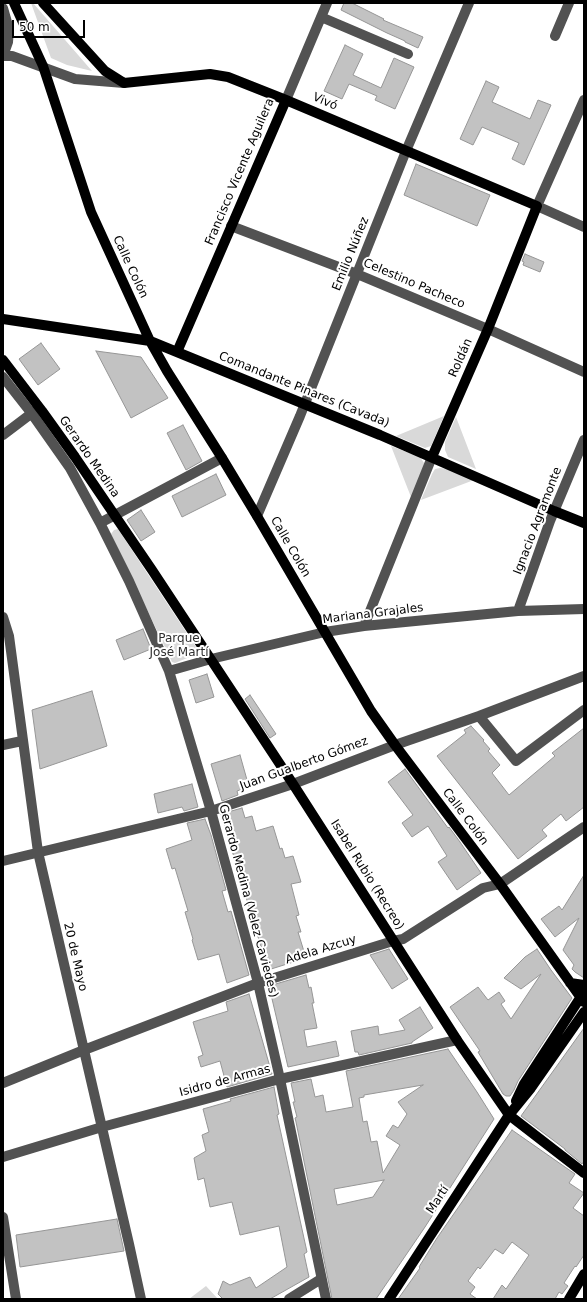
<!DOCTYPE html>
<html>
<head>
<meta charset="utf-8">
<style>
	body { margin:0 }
	#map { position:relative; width:587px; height:1302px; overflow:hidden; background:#fff; font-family:"DejaVu Sans",sans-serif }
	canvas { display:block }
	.frame { position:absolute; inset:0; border:4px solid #000; pointer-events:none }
	.scale { position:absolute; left:12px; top:20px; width:73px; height:18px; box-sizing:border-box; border:2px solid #000; border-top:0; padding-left:5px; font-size:12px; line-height:14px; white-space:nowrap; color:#000; -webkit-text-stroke:3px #fff; paint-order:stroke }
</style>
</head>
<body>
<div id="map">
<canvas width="587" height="1302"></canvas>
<div class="frame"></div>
<div class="scale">50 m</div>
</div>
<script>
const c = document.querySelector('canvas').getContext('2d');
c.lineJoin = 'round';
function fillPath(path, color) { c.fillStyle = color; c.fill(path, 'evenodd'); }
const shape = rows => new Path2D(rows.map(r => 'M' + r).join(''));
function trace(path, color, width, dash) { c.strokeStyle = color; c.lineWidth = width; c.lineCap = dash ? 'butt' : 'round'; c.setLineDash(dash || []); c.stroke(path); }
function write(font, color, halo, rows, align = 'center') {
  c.font = font + ' "DejaVu Sans",sans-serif'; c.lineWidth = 4; c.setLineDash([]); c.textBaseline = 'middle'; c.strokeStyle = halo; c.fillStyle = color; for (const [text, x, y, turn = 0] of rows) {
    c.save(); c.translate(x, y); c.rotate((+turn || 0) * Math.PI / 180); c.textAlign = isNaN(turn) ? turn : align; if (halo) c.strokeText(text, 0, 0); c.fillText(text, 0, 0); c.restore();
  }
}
fillPath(shape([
	[31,3,33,3,92,71,67,65,51,58],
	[444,416,431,446,425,448,396,436],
	[456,417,476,469,448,457,445,450,445,442],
	[391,446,420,457,424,463,423,470,411,497],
	[440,468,448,469,474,480,421,500,432,474,435,469],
	[118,529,198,650,197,654,175,663,172,662,111,534,114,530],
	[206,1286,218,1299,189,1299]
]), '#d9d9d9');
const building = shape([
	[344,3,352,3,384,19,383,20,423,37,418,48,405,42,405,41,387,33,341,10,344,3],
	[345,45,363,54,353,75,381,88,394,58,414,67,395,109,375,100,377,96,349,84,342,99,324,91,345,45],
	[486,81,499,87,492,102,530,119,538,100,551,105,524,165,512,159,519,143,482,127,473,145,460,139,486,81],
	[416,164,490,195,477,226,404,195,416,164],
	[525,254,544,262,540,272,523,265,524,262,522,261,525,254],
	[41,343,60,369,38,385,19,359,41,343],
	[96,351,141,357,168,398,131,418,96,351],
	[183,425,202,461,186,470,167,433,183,425],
	[216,474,226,495,182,517,172,496,216,474],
	[141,510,155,532,141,541,127,520,141,510],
	[143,629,151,649,124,660,116,640,143,629],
	[207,674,214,697,196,703,189,680,207,674],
	[92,691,107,746,40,769,32,710,92,691],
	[250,695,276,734,270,738,245,699,250,695],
	[471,726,484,740,483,741,490,749,488,751,500,765,492,773,509,795,555,756,552,753,584,728,584,807,566,821,561,814,542,830,547,836,518,859,437,756,466,733,464,730,471,726],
	[240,755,249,787,237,791,238,795,222,801,211,764,240,755],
	[405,769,448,828,449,827,460,842,481,873,457,890,438,862,447,856,428,826,412,837,402,823,413,815,388,782,405,769],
	[192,784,198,807,184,811,182,807,158,813,154,794,192,784],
	[242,808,245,818,252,816,256,831,273,826,280,849,282,848,285,858,293,856,301,882,291,884,299,915,296,916,301,932,298,932,306,958,268,970,221,814,242,808],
	[205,819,211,835,226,890,222,891,228,912,231,911,249,975,227,983,219,954,198,960,192,940,193,939,185,912,188,911,175,868,172,869,166,849,192,840,187,823,205,819],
	[584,875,584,978,575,972,572,969,574,965,563,950,579,918,555,937,541,919,559,906,562,910,584,875],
	[389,949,408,979,392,989,370,955,389,949],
	[537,949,551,970,572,998,518,1081,514,1090,510,1096,506,1096,503,1094,478,1052,480,1051,450,1007,478,987,488,1000,499,992,505,1001,501,1004,511,1019,541,974,521,989,504,978,525,957,537,949],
	[306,975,309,988,311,987,314,1003,312,1003,317,1028,304,1030,307,1047,336,1041,339,1056,288,1067,269,986,306,975],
	[249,994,272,1074,227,1087,220,1061,201,1067,198,1057,203,1055,193,1022,228,1011,226,1002,249,994],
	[420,1007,433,1028,412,1042,412,1043,359,1055,358,1052,355,1052,351,1031,378,1026,379,1035,405,1030,399,1020,420,1007],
	[584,1028,584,1161,582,1164,565,1150,565,1149,521,1116,584,1028],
	[448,1049,477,1092,494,1119,425,1227,376,1299,332,1299,296,1122,295,1118,297,1117,293,1102,295,1102,291,1083,311,1079,315,1097,323,1095,326,1112,353,1107,346,1071,448,1049],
	[423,1085,398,1102,407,1114,398,1128,393,1125,386,1136,400,1145,383,1173,377,1141,371,1142,367,1121,363,1122,359,1098,364,1097,364,1095,423,1085],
	[384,1180,373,1197,337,1205,334,1189,384,1180],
	[274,1087,279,1114,277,1115,307,1252,304,1254,309,1277,270,1299,223,1299,218,1294,223,1281,230,1285,250,1277,256,1288,287,1267,279,1226,240,1235,232,1202,210,1207,204,1178,198,1180,194,1158,206,1151,202,1135,209,1132,203,1109,231,1101,230,1099,274,1087],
	[512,1130,575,1174,569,1183,584,1193,573,1208,584,1216,584,1255,576,1267,575,1266,564,1283,568,1286,562,1294,559,1292,555,1299,493,1299,502,1285,506,1289,529,1255,512,1242,503,1254,495,1249,480,1269,478,1267,468,1281,475,1287,470,1294,477,1299,398,1299,420,1268,419,1267,437,1238,512,1130],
	[117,1219,124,1251,20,1267,16,1235,117,1219]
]);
fillPath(building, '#c2c2c2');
trace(building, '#969696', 1);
trace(shape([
	[3,8,9,29,8,42,3,56,12,56,75,79,124,83],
	[321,17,408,54],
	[555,36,569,3],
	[286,100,327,3],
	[584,100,537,206,584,227],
	[231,226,357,274,488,329,584,372],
	[3,377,32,414,70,468,100,523,129,581,169,671,211,811,258,983,280,1079,326,1299],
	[3,435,36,410],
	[257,516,300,416,406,151,469,3],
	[100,523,222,458],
	[518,611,550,521,584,440],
	[3,617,9,636,38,852,129,1244,141,1299],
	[364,626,432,457],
	[169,671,211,659,325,632,364,626,518,611,584,609],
	[479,716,516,761,584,710],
	[3,745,22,741],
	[3,861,211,811,293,784,395,745,479,716,584,676],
	[3,1083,84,1050,258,983,393,941,403,939,483,888,500,884,584,827],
	[3,1157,102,1127,280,1079,457,1040],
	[3,1217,16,1299],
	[289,1299,321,1279]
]), '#525252', 10);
trace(shape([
	[14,3,43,66,91,212,150,341,167,371,222,458,257,516,371,711,395,745,500,884,584,1002],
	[43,3,105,71,124,83,210,74,228,77,286,100,537,206,488,329,432,457],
	[3,319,150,341,380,435,554,511,584,523],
	[177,352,286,100],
	[3,360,42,411,75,457,152,570,293,784,457,1040,509,1115,584,1173],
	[570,983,584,985],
	[516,1101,524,1084,584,992],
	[389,1299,509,1115,531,1088,584,1012],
	[569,1299,584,1274]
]), '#000', 10);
write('12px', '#000', '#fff', [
	["Vivó",325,102,23],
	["Francisco Vicente Aguilera",240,172,-67],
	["Emilio Núñez",351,254,-68],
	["Calle Colón",130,267,65],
	["Celestino Pacheco",414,284,23],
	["Roldán",461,358,-66],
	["Comandante Pinares (Cavada)",304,390,22],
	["Gerardo Medina",89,457,55],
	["Ignacio Agramonte",538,521,-69],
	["Calle Colón",290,547,60],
	["Mariana Grajales",373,614,-7],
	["Juan Gualberto Gómez",304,764,-20],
	["Calle Colón",465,817,53],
	["Isabel Rubio (Recreo)",367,875,58],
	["Gerardo Medina (Velez Caviedes)",248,901,75],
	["Adela Azcuy",321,950,-17],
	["20 de Mayo",75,957,77],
	["Isidro de Armas",225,1081,-15],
	["Martí",438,1200,-57]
]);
write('12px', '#303030', '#fff', [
	["Parque",179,639],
	["José Martí",179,653]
]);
</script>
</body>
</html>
